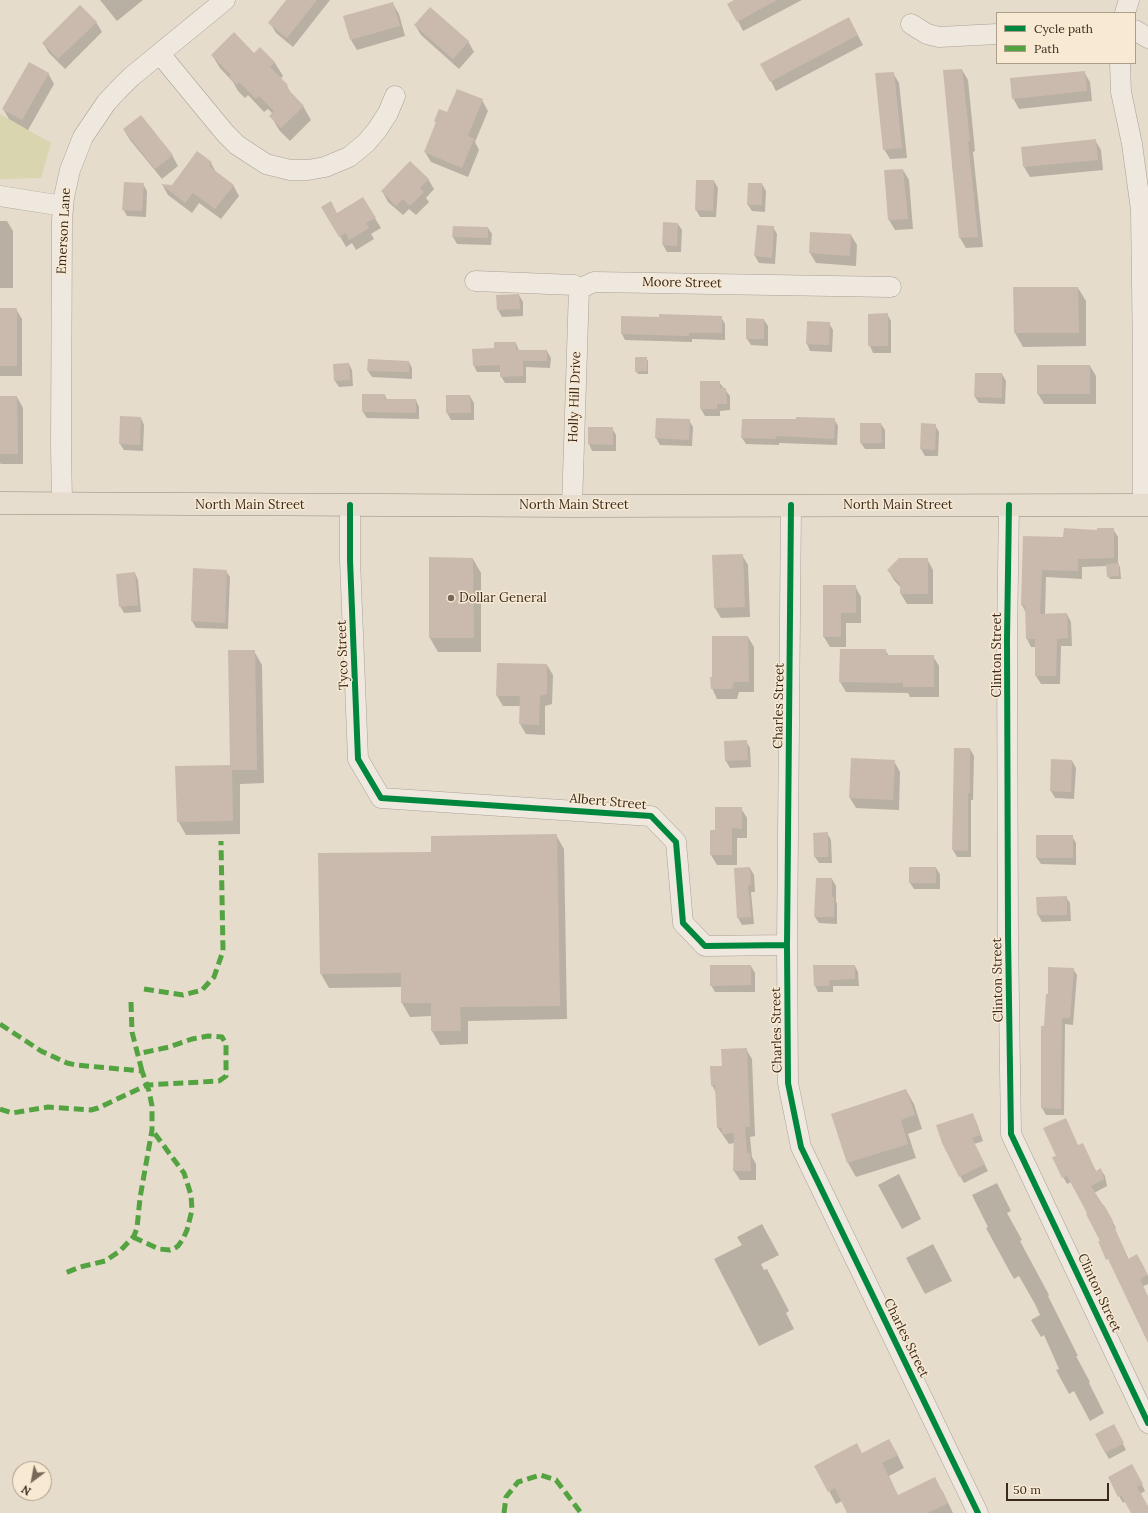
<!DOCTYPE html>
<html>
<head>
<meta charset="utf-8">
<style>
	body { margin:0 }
	#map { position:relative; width:1148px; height:1513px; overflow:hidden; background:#e6dccc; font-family:Lora,serif }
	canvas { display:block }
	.legend { position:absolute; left:996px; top:12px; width:140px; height:52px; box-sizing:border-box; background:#f7e9d2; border:1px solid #ac9c8a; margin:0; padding:5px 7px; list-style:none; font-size:12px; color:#3b291d }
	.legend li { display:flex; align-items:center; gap:8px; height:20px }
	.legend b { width:20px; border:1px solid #ac9c8a }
	.north { position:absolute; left:12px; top:1461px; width:40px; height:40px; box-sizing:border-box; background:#f7e9d2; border:1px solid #ac9c8a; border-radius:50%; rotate:212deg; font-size:11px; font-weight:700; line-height:16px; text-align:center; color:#3b291d }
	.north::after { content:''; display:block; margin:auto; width:14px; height:18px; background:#77685a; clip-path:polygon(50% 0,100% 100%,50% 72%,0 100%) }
	.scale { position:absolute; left:1006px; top:1483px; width:103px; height:18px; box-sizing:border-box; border:2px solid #3b291d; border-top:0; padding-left:5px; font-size:12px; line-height:14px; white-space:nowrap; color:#3b291d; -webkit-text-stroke:3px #f7e9d2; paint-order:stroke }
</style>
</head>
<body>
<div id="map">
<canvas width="1148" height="1513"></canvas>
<ul class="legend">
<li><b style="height:5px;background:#00873e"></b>Cycle path</li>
<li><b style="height:5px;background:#54a341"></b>Path</li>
</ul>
<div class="north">N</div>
<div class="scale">50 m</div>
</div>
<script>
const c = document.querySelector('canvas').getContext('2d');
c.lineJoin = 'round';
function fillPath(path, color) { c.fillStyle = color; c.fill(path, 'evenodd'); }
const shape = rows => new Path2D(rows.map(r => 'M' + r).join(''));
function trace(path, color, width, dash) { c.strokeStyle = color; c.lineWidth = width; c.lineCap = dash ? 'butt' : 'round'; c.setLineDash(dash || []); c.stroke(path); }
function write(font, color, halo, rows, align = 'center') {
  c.font = font + ' Lora,serif'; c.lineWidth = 3; c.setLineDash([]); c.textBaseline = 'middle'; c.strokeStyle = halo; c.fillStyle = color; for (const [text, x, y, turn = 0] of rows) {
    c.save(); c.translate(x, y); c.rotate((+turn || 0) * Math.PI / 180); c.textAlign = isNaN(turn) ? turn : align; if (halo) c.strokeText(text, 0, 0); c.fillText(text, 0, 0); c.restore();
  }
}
fillPath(shape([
	[0,114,51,143,41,178,0,179]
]), '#d9d5ae');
fillPath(shape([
	[100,0,143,0,117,21],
	[288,0,330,0,293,47,276,33,270,23],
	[736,0,802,0,743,31,738,21],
	[393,4,399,14,405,36,357,50,351,40],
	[96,22,102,32,65,69,49,53,43,43],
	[415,25,468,41,474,52,459,69,421,35],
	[854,28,863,45,776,91,771,81],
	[260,48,275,63,283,76,280,79,287,86,292,95,303,106,311,120,290,141,279,130,271,116,273,114,268,109,264,112,248,95,245,98,238,91,233,82,220,68,212,55,254,54],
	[962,70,968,80,975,151,973,152,983,247,966,248,960,238,952,163],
	[1084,72,1090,82,1092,101,1019,109,1013,98],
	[48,73,54,84,28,130,9,119,3,109],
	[893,73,899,83,907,158,890,159,884,149],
	[482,100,488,111,475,142,479,150,468,177,431,162,425,152,436,123,435,121,447,113],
	[124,130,172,155,178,166,162,179,130,140],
	[1095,140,1101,150,1103,170,1030,177,1024,167],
	[211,163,217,174,233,185,239,196,221,219,199,203,192,213,168,195,163,186,172,186],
	[903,170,909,180,913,229,895,230,889,220,885,171],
	[428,179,434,189,426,198,429,202,416,215,409,209,403,215,388,202,382,191],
	[714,181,718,188,716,217,700,217,696,210],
	[143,184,147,191,146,217,127,216,123,209],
	[762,184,766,191,765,212,752,211,748,205],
	[363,199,381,228,371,234,374,239,356,250,352,243,346,247,323,207,337,214],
	[0,221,7,221,13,231,13,288,0,288],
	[678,224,682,230,681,252,667,252,663,245],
	[454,227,488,228,492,234,491,245,457,244,453,237],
	[773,227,777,234,775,264,759,263,755,256],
	[851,235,857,245,856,266,816,263,810,253],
	[1078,288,1086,301,1086,346,1023,347,1015,333],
	[519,295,523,302,523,316,502,317,498,310,497,296],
	[0,309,16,309,22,319,22,376,0,376],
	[887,314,891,321,891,353,873,353,870,346],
	[721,317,725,324,725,340,692,339,692,342,625,340,622,334],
	[764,320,768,326,768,346,751,345,747,339],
	[829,323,833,330,832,352,810,351,807,344],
	[516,343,519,351,547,351,551,358,550,368,526,367,526,383,505,383,501,376,501,372,477,372,474,366,495,349],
	[646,358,648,361,648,374,638,374,636,371],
	[409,362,412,368,412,379,372,377,368,371],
	[349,364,352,370,353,386,339,387,335,381],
	[1090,366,1096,376,1096,404,1044,404,1038,394],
	[1002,374,1006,381,1005,404,979,403,975,397],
	[701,382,719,382,730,396,730,410,720,411,720,416,705,416,701,409],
	[385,395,387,400,416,400,419,407,419,419,367,418,363,412],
	[447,396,470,396,474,403,474,420,451,420,447,413],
	[0,397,17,397,23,408,23,464,1,464,0,463],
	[141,418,144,425,143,451,124,450,120,444],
	[834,419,838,426,837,445,779,443,779,445,746,444,742,438],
	[689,420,693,427,692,446,660,445,656,438],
	[881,424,885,430,885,449,865,449,861,443],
	[935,425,939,432,938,456,925,456,921,449],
	[589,428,612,428,616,435,616,451,592,451,589,444],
	[1113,529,1118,537,1118,564,1120,567,1121,579,1110,579,1108,576,1107,566,1082,567,1082,579,1046,577,1045,615,1067,614,1071,622,1072,646,1061,646,1060,684,1041,684,1036,676,1036,647,1031,647,1027,639,1026,613,1022,605,1024,537,1064,538],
	[742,555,748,565,750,617,721,618,715,608],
	[473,559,481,573,481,652,438,652,430,638],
	[927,559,933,570,933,604,907,604,901,594,901,588,894,580,888,570],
	[194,570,226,571,230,577,228,629,196,628,192,621],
	[135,573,138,580,141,612,124,613,120,606],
	[855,586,861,597,861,623,846,623,846,647,830,647,824,637],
	[748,637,754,647,754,692,739,692,737,699,717,699,712,688],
	[885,650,889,656,933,656,939,666,939,697,910,697,908,693,846,692,840,682],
	[254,651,262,665,264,783,240,784,240,834,186,835,178,821,231,766],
	[547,665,553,675,552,704,545,706,545,735,526,734,520,724,521,706,503,706,497,696],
	[746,741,750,748,751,767,730,768,726,761,725,742],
	[955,749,970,749,974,756,973,800,971,800,971,857,957,857,953,850],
	[1052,760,1072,761,1076,768,1074,799,1055,798,1051,791],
	[894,761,900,772,899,810,856,808,850,798],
	[741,808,747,818,747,838,737,838,737,865,717,865,711,855,716,831],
	[827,833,831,840,832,863,819,863,815,857],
	[556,835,564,849,567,1019,468,1021,468,1044,440,1045,432,1031,432,1016,410,1017,402,1003,402,987,329,988,321,974,319,854,432,853],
	[1072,836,1076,843,1076,865,1041,864,1037,858],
	[750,868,754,875,755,892,751,892,754,924,742,925,738,918],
	[936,868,940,874,940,889,914,889,910,883],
	[832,879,836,886,836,901,837,904,837,924,819,923,815,917],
	[1066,897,1070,903,1071,921,1042,922,1038,915],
	[751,966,755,973,755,992,715,992,711,985],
	[855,966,858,972,859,986,833,986,833,992,818,992,815,986],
	[1073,969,1077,975,1073,1025,1065,1024,1064,1115,1046,1115,1042,1108,1042,1027,1045,1027,1049,995],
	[746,1049,752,1059,755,1136,750,1137,752,1157,756,1164,756,1180,740,1180,734,1171,735,1143,729,1144,718,1128,716,1093,712,1085,723,1067],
	[906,1090,914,1104,922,1129,908,1134,916,1158,856,1177,848,1163,832,1114],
	[972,1114,976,1121,983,1141,974,1144,988,1171,964,1183,960,1176],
	[1078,1146,1097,1172,1101,1170,1105,1176,1107,1186,1094,1193,1104,1206,1116,1228,1115,1229,1129,1260,1141,1262,1148,1276,1148,1284,1143,1286,1148,1297,1148,1341,1089,1214,1071,1182,1067,1184,1053,1158],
	[899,1174,921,1219,902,1229,878,1185],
	[997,1183,1011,1211,1007,1213,1022,1240,1020,1241,1049,1295,1048,1296,1078,1356,1076,1356,1090,1382,1089,1383,1104,1413,1090,1421,1074,1391,1069,1394,1056,1370,1059,1369,1044,1335,1041,1337,1031,1320,1040,1315,1035,1304,1019,1276,1014,1279,1010,1272,986,1228,988,1227,972,1195],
	[762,1224,779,1255,761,1264,764,1270,767,1269,789,1311,786,1313,794,1329,759,1346,714,1259,742,1245,737,1237],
	[933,1244,952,1281,925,1294,906,1258],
	[1117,1432,1126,1450,1109,1459,1105,1452],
	[896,1452,904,1468,889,1476,898,1496,942,1490,953,1513,848,1513,842,1501,836,1504,816,1466,862,1454],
	[1136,1472,1145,1491,1140,1494,1148,1508,1148,1513,1132,1513,1126,1501,1123,1503,1119,1496]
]), '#0003');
fillPath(shape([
	[286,0,317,0,287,38,268,23],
	[734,0,777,0,737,22,727,4],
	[393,2,400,26,350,40,343,16],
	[80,5,97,22,58,59,42,43],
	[430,7,469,41,453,59,414,25],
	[849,17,858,35,770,82,760,64],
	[234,32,254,53,260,47,275,62,270,67,288,85,286,87,304,106,281,128,269,116,274,111,259,96,256,99,239,82,237,85,229,77,231,75,211,55],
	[29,62,49,73,22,120,2,109],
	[962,69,970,141,968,141,978,237,959,238,943,70],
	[1085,71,1087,91,1012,99,1010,78],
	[894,72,902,148,883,150,875,73],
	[457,89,483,99,468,136,474,139,462,168,424,152,436,122,434,121,439,109,447,112],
	[141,115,173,155,155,169,123,129],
	[1096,139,1098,160,1023,167,1021,147],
	[197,151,212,162,209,166,234,185,215,209,193,193,185,203,161,184,172,185],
	[410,161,429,179,420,188,424,192,410,206,403,199,396,206,381,191],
	[903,169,908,219,888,220,884,170],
	[696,180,714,180,713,211,695,210],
	[124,182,144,183,142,211,122,210],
	[748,183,762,183,762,205,747,205],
	[363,197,376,218,366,223,369,228,349,240,346,233,339,237,321,207,331,201,337,213],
	[663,222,678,223,677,246,662,245],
	[757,225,774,226,772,258,754,256],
	[453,226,488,227,488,238,452,237],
	[810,232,851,234,850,256,809,253],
	[1013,287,1078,287,1079,333,1014,333],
	[519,294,520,309,497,310,496,295],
	[0,308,17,308,17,366,0,366],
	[888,313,888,346,868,346,868,314],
	[659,314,722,316,722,333,689,333,689,336,621,334,621,316,659,317],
	[746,318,764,319,764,339,746,339],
	[807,321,830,322,829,345,806,344],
	[494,342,516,342,516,350,547,350,547,361,523,361,523,376,500,377,500,365,473,366,472,349,494,348],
	[635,357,647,357,647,371,635,372],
	[368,359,409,361,409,372,367,371],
	[349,363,350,380,334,381,333,364],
	[1037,365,1090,365,1090,394,1037,394],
	[975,373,1002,373,1002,398,974,397],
	[700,381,720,381,720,388,726,388,727,404,717,404,717,409,700,409],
	[362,394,385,394,385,399,416,399,416,413,362,412],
	[446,395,470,395,471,413,446,413],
	[0,396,17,396,18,454,0,454],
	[120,416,141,417,140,445,119,444],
	[796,417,835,418,834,439,776,436,776,439,741,438,742,419,796,419],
	[656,418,690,419,689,440,655,438],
	[860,423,881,423,882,443,860,443],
	[921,423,936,424,935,450,920,449],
	[588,427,613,427,613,445,588,444],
	[1064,528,1097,530,1097,528,1114,528,1114,558,1078,559,1078,571,1042,570,1040,614,1067,613,1068,638,1057,639,1056,676,1035,676,1035,639,1026,639,1025,606,1021,605,1023,536,1063,537],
	[743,554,745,607,714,608,712,555],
	[429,557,473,558,474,638,429,638],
	[899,558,928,558,928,594,900,594,900,584,887,570],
	[1119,563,1119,576,1107,577,1106,564],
	[193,568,227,570,225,623,191,621],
	[135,572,138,605,119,607,116,574],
	[823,585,856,585,856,613,841,613,841,637,823,637],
	[712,636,748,636,749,682,734,682,732,689,711,689,710,677,712,677],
	[840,649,886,649,886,655,934,655,934,687,903,687,903,683,839,682],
	[228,650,255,650,257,770,232,770,233,821,177,822,175,766,230,765],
	[497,663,547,664,547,694,540,696,539,725,519,724,520,696,496,696],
	[747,740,748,760,725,761,724,741],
	[954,748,970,748,970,793,968,793,968,851,952,850],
	[851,758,895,760,893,800,849,798],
	[1051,759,1072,760,1071,792,1050,791],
	[715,807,742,807,742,829,732,828,732,855,710,855,710,830,715,830],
	[828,832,828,857,814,857,813,833],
	[557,834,560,1006,460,1007,461,1031,431,1031,431,1003,401,1003,401,973,320,974,318,853,431,852,431,836],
	[1036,835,1073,835,1073,858,1036,858],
	[750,867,751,885,748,885,751,917,737,918,734,868],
	[909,867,936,867,936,883,909,883],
	[816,878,832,878,832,897,834,897,834,917,814,917],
	[1067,896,1067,915,1037,915,1036,897],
	[710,965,751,965,751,985,710,986],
	[813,965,855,965,855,979,829,980,829,986,814,986],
	[1048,967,1074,968,1070,1018,1062,1018,1061,1109,1041,1108,1041,1026,1044,1026,1046,994,1048,994],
	[747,1048,750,1127,745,1127,747,1153,750,1153,751,1171,733,1171,734,1133,722,1134,722,1128,717,1128,715,1085,711,1086,710,1066,722,1066,721,1049],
	[906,1089,915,1115,901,1120,908,1144,847,1163,831,1114],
	[973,1113,980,1135,972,1138,985,1164,959,1177,942,1143,936,1125],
	[1066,1118,1078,1145,1083,1143,1096,1171,1101,1168,1104,1179,1091,1186,1103,1205,1104,1205,1113,1221,1112,1222,1128,1259,1137,1254,1148,1275,1140,1279,1148,1297,1148,1343,1108,1259,1106,1260,1098,1241,1100,1241,1086,1214,1087,1213,1067,1176,1062,1178,1052,1157,1056,1156,1043,1128],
	[1114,1424,1124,1443,1105,1453,1095,1434],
	[889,1439,898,1455,882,1463,898,1495,935,1477,948,1503,928,1513,847,1513,835,1488,828,1492,814,1466,857,1443,862,1453],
	[1132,1464,1143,1484,1137,1487,1148,1506,1148,1513,1131,1513,1121,1495,1118,1497,1108,1477]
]), '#cabaad');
const minor = shape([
	[1125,13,1129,0],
	[911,24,927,34,939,37,997,34],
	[1135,30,1148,38],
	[160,54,225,133,237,145,266,164,290,170,308,170,325,167,349,157,366,143,377,130,388,113,395,96],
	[1120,63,1121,92,1132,144,1141,210,1143,357,1143,505],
	[0,196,63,206],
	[475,281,574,285,579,289],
	[579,289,594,282,891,287],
	[62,503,61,446,62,220,64,197,70,170,83,137,106,103,118,90,131,77,225,0],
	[350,505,350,560,358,759,381,798,651,816,676,842,683,923,705,946,787,945],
	[791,505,787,945,788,1083,801,1147,978,1513],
	[1009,505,1007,639,1008,935,1011,1134,1148,1423],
	[572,506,579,289]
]);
const major = shape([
	[0,503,572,506,1148,505]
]);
trace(minor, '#aba196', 21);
trace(major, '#91877c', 23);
trace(minor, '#eee8df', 20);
trace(major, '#e6ddcf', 22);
trace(shape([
	[144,989,183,995,202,990,214,977,223,951,221,841],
	[131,1002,132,1032,142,1071],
	[0,1024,41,1051,67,1063,76,1065,142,1071,149,1091,152,1106,152,1130,140,1198,137,1228,134,1236,120,1251,105,1261,80,1267,65,1273],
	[0,1109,12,1113,48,1107,91,1110,98,1108,147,1085,219,1081,226,1076,226,1044,222,1037,208,1036,192,1039,169,1047,137,1054],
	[133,1237,159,1249,170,1250,175,1248,178,1246,183,1239,187,1230,192,1210,191,1195,184,1173,152,1130],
	[504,1513,506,1497,518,1482,540,1475,556,1480,581,1513]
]), '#54a341', 5, [10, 5]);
trace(shape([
	[350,505,350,560,358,759,381,798,651,816,676,842,683,923,705,946,787,945],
	[791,505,787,945,788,1083,801,1147,978,1513],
	[1009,505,1007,639,1008,935,1011,1134,1148,1423]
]), '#00873e', 6);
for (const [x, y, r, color] of [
	[451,598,4,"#77685a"]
]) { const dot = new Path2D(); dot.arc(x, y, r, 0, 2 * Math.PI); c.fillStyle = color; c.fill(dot); trace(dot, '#f7e9d2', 1.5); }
write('13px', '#3b291d', '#f7e9d2', [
	["Emerson Lane",64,231,-87],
	["Moore Street",682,283,1],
	["Holly Hill Drive",575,397,-88],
	["North Main Street",250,505],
	["North Main Street",574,505],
	["North Main Street",898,505],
	["Tyco Street",343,655,-92],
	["Clinton Street",997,655,-90],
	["Charles Street",779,706,-89],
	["Albert Street",608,802,5],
	["Clinton Street",998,980,-91],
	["Charles Street",777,1030,-91],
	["Clinton Street",1099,1293,65],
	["Charles Street",906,1338,64]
]);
write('13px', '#3b291d', '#f7e9d2', [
	["Dollar General",459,598]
], 'left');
</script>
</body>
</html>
